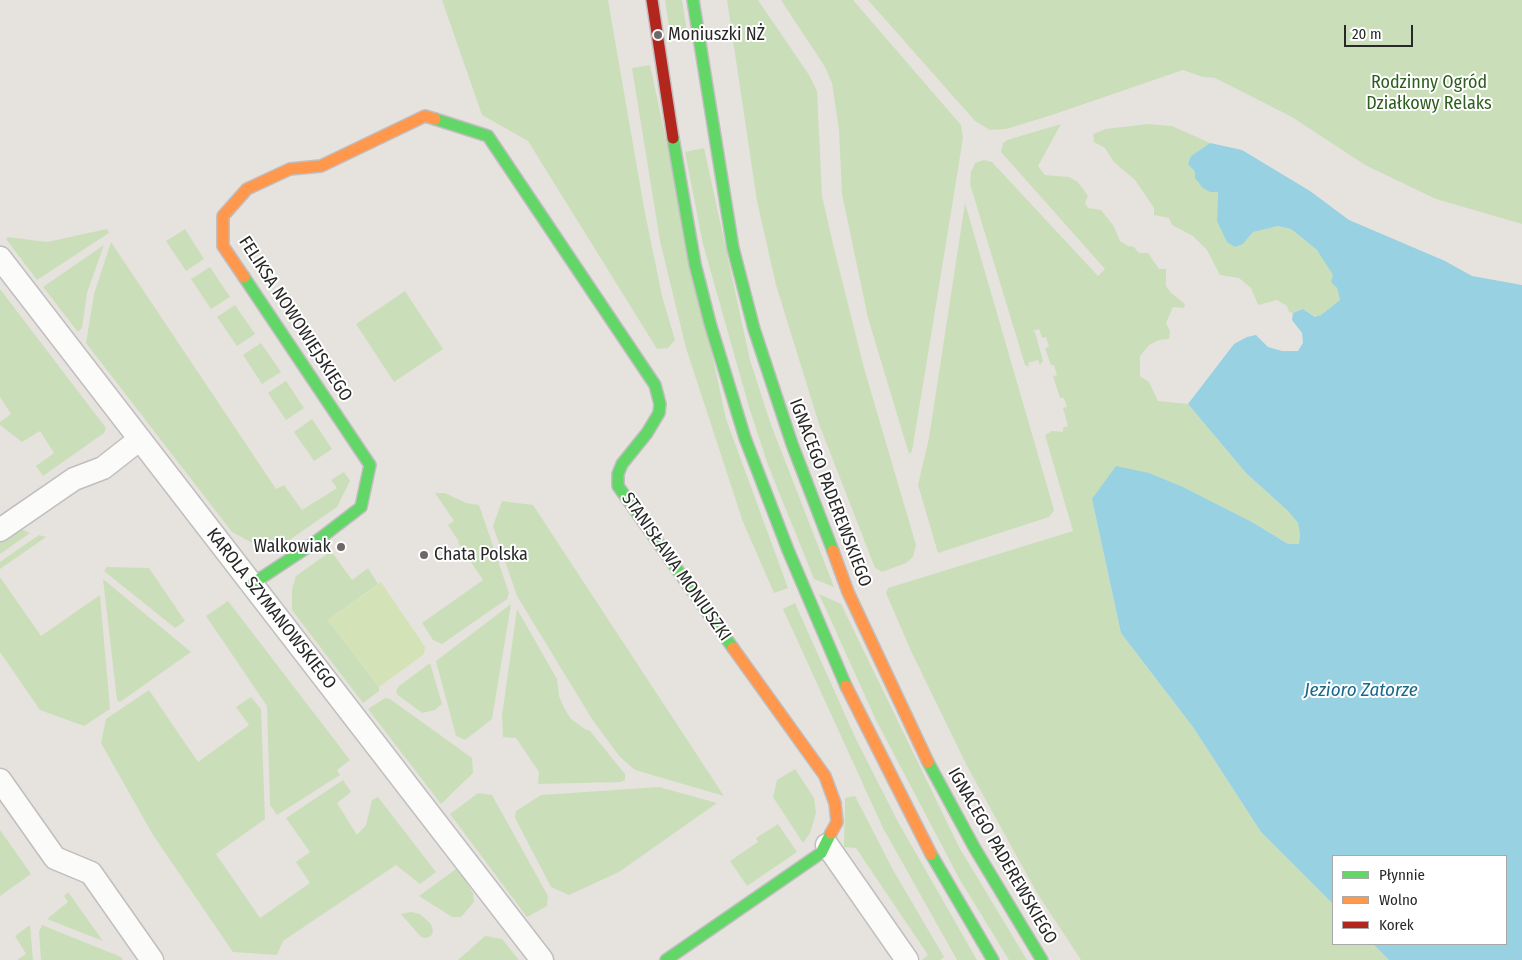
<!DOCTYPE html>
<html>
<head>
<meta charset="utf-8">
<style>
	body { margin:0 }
	#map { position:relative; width:1522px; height:960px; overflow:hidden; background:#e6e2de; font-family:"Fira Sans Condensed",sans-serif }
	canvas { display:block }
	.legend { position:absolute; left:1332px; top:855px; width:175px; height:90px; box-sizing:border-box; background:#fff; border:1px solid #a9a9a9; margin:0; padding:6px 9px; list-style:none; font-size:15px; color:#282828 }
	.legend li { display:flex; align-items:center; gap:10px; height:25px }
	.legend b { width:25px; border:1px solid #a9a9a9 }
	.scale { position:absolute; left:1344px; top:25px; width:69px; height:22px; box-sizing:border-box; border:2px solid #282828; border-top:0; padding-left:6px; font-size:15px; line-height:18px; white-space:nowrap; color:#282828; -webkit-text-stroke:4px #fff; paint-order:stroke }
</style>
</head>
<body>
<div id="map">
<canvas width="1522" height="960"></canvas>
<ul class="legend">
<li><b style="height:6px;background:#63d668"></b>Płynnie</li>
<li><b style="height:6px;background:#ff974d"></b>Wolno</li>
<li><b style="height:6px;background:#b3261e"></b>Korek</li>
</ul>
<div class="scale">20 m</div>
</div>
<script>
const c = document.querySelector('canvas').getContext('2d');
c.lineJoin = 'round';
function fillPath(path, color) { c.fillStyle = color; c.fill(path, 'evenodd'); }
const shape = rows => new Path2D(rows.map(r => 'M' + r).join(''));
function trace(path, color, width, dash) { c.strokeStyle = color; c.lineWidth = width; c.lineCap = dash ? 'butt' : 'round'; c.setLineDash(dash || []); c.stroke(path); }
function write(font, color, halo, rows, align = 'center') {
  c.font = font + ' "Fira Sans Condensed",sans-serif'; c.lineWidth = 4; c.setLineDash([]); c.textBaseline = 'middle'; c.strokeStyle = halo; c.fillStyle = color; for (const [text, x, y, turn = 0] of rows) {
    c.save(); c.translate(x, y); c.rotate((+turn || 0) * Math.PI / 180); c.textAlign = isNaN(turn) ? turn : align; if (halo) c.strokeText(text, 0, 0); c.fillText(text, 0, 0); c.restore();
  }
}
fillPath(shape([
	[442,0,608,0,644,208,662,296,675,340,668,348,657,349,528,141,482,115],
	[665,0,682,0,688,38,671,40],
	[727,0,758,0,809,75,817,91,822,196,833,244,864,368,916,545,913,557,906,563,882,572,875,568,819,424,776,285,757,201],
	[781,0,853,0,961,125,963,138,929,348,912,451,909,454,868,318,842,194,839,130,832,83,825,67],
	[868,0,1522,0,1522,224,1436,199,1365,165,1292,117,1215,78,1203,77,1183,70,1049,116,1006,129,990,130,975,121],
	[650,65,726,419,788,588,774,593,743,522,686,348,660,241,632,68],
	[1061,124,1038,166,1045,175,1069,177,1078,182,1088,196,1085,203,1088,208,1101,210,1113,225,1120,241,1128,246,1134,247,1139,253,1148,253,1159,269,1166,269,1166,286,1171,293,1185,304,1184,308,1173,307,1166,323,1170,331,1169,339,1159,340,1149,345,1140,356,1140,376,1149,382,1158,401,1188,404,1246,473,1288,511,1298,523,1300,535,1299,544,1288,544,1252,522,1181,486,1149,473,1092,499,1121,633,1193,727,1261,832,1333,904,1333,944,1373,944,1389,960,1081,960,1037,893,967,766,911,651,886,593,888,588,1073,531,1045,435,1052,431,1063,432,1063,428,1068,426,1063,408,1067,407,1064,398,1060,398,1053,376,1057,375,1054,365,1051,365,1045,348,1049,347,1046,337,1042,338,1039,329,1032,331,1035,332,1043,361,1040,365,1038,360,1028,363,1029,367,1025,365,970,184,971,172,975,163,984,160,992,162,1098,276,1105,269,1001,152,1003,143,1007,140],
	[1147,124,1172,126,1210,143,1191,156,1192,169,1218,192,1217,221,1243,244,1253,232,1261,229,1278,226,1291,229,1317,250,1325,261,1333,275,1340,300,1321,315,1316,317,1303,309,1293,313,1289,312,1287,306,1277,300,1258,305,1251,288,1239,278,1220,275,1207,250,1193,236,1172,225,1169,218,1154,215,1154,208,1135,180,1114,162,1105,148,1094,142,1093,134,1106,129],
	[704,148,750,360,770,422,834,587,814,579,768,465,749,407,703,244,685,152],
	[965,203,1054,510,1049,517,938,553,918,485,929,438],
	[107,229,109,233,37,280,6,239,8,237,47,242],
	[185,229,204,259,186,271,166,241],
	[111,242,276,489,284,485,302,510,337,488,331,480,344,472,350,481,337,507,285,543,258,546,232,532,86,343,94,294],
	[104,245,87,293,82,328,78,332,43,287],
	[210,267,230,297,211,309,191,279],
	[0,289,106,428,104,433,43,476,36,466,54,453,40,431,22,442,0,425,0,422,11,414,0,397],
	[405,291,443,349,394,382,356,324],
	[235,305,255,334,237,346,217,317],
	[261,343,281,372,262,384,243,355],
	[286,381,304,408,286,420,268,393],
	[312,419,332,449,314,461,294,432],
	[435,493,445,493,466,503,479,505,509,593,507,599,442,644,433,640,422,623,483,580,458,543,459,542,448,525,454,521],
	[502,501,533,505,724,796,635,770,619,756,592,719,517,596,493,526],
	[17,527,30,533,0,554,0,539],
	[39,535,46,537,0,569,0,562],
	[331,551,352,580,368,568,378,584,328,620,379,687,379,691,363,703,292,610,292,589,296,576],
	[107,567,149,568,185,621,175,628,104,571],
	[0,577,41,636,100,595,110,709,84,726,40,710,0,652],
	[103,579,191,652,120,702,117,700],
	[819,594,841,604,959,847,1027,960,1009,960,960,880,876,720],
	[228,601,350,760,337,770,340,775,277,815,270,805,267,706,206,616],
	[795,603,855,737,898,822,977,960,957,960,883,828,783,609],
	[511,604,492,719,465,740,456,736,436,661],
	[517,609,557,679,559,696,564,708,571,719,585,729,590,731,625,774,625,780,621,782,538,784,539,772,516,738,503,737,502,716],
	[430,663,442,704,435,710,422,713,398,695,396,691,399,686],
	[149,690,198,762,249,725,236,707,251,697,261,709,265,819,216,854,260,918,310,883,296,862,310,852,286,818,343,780,351,792,337,803,357,835,366,825,372,800,378,797,436,872,420,884,396,865,283,941,277,955,233,952,153,835,101,743,106,719],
	[385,698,390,699,472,758,473,773,441,804,368,709],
	[795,769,814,798,816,813,810,833,803,843,773,797,777,780],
	[659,787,717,803,619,872,569,895,551,887,515,818,516,811,541,795],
	[478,793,492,795,548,896,547,906,527,917,450,814],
	[855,796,892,868,944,957,940,960,922,960,928,955,856,848,844,847,845,798],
	[778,824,797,852,747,886,730,861,758,842,756,838],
	[0,830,31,874,0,896],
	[456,869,465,880,473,893,474,902,461,917,452,917,419,896],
	[68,892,103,941,47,919,68,902,64,896],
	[411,912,420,914,431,924,433,931,431,936,426,938,421,937,401,914],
	[30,925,33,960,17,960,26,954,15,936],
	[42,925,121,957,123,960,41,960,39,932],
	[485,936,502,939,519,960,458,960]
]), '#cadfb9');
fillPath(shape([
	[381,582,425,647,424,654,379,687,328,620]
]), '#d4e3b7');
fillPath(shape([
	[1210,143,1242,150,1310,191,1349,220,1445,261,1472,276,1522,285,1522,960,1389,960,1373,944,1506,944,1506,856,1333,856,1333,904,1261,832,1193,727,1121,633,1092,499,1116,466,1149,473,1181,486,1252,522,1288,544,1299,544,1300,535,1298,523,1288,511,1246,473,1188,404,1234,344,1247,337,1256,335,1268,347,1282,351,1298,351,1303,343,1302,333,1292,320,1293,313,1303,309,1315,317,1321,315,1340,300,1337,288,1331,282,1333,275,1317,250,1291,229,1278,226,1261,230,1253,232,1243,244,1235,247,1227,242,1217,221,1218,192,1210,192,1203,188,1195,178,1195,172,1188,164,1191,156]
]), '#97d1e2');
const street = shape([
	[0,258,542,960],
	[0,530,74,479,103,468,140,439],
	[0,780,55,858,91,873,152,960],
	[827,845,907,960]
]);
const fast = shape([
	[693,0,733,248,754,329,792,444,833,551],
	[435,119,488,136,655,385,660,404,659,413,647,433,622,464,618,474,618,486,733,648],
	[673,138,695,264,710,323,745,438,788,550,846,686],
	[244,277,370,465,361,507,314,543,252,584],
	[928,762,974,847,1042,960],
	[931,854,993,960],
	[666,960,821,853,831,833]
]);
const slow = shape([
	[244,277,223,246,223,216,247,189,290,169,321,166,425,116,435,119],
	[833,551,848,592,928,762],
	[733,648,825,776,835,803,837,822,831,833],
	[846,686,931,854]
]);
const jam = shape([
	[652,0,673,138]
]);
trace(street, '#c0bebf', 25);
trace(fast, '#c0bebf', 14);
trace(slow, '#c0bebf', 14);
trace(jam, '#c0bebf', 14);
trace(street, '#fbfbfa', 22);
trace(fast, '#63d668', 11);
trace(slow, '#ff974d', 11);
trace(jam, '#b3261e', 11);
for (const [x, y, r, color] of [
	[658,35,5,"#6a6968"],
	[341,547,5,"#6a6968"],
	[424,555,5,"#6a6968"]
]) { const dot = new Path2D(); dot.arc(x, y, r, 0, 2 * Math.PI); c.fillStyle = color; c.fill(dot); trace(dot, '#fff', 2); }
write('18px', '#282828', '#fff', [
	["Moniuszki NŻ",668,35],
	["Walkowiak",331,547,"right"],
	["Chata Polska",434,555]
], 'left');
write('18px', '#2e5e1f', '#fff', [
	["Rodzinny Ogród",1429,83],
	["Działkowy Relaks",1429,104]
]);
write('18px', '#282828', '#fff', [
	["FELIKSA NOWOWIEJSKIEGO",295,319,57],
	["IGNACEGO PADEREWSKIEGO",830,493,69],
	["STANISŁAWA MONIUSZKI",676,567,55],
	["KAROLA SZYMANOWSKIEGO",271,609,52],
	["IGNACEGO PADEREWSKIEGO",1002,856,60]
]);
write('italic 19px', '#17688c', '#fff', [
	["Jezioro Zatorze",1361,691]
]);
</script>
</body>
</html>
